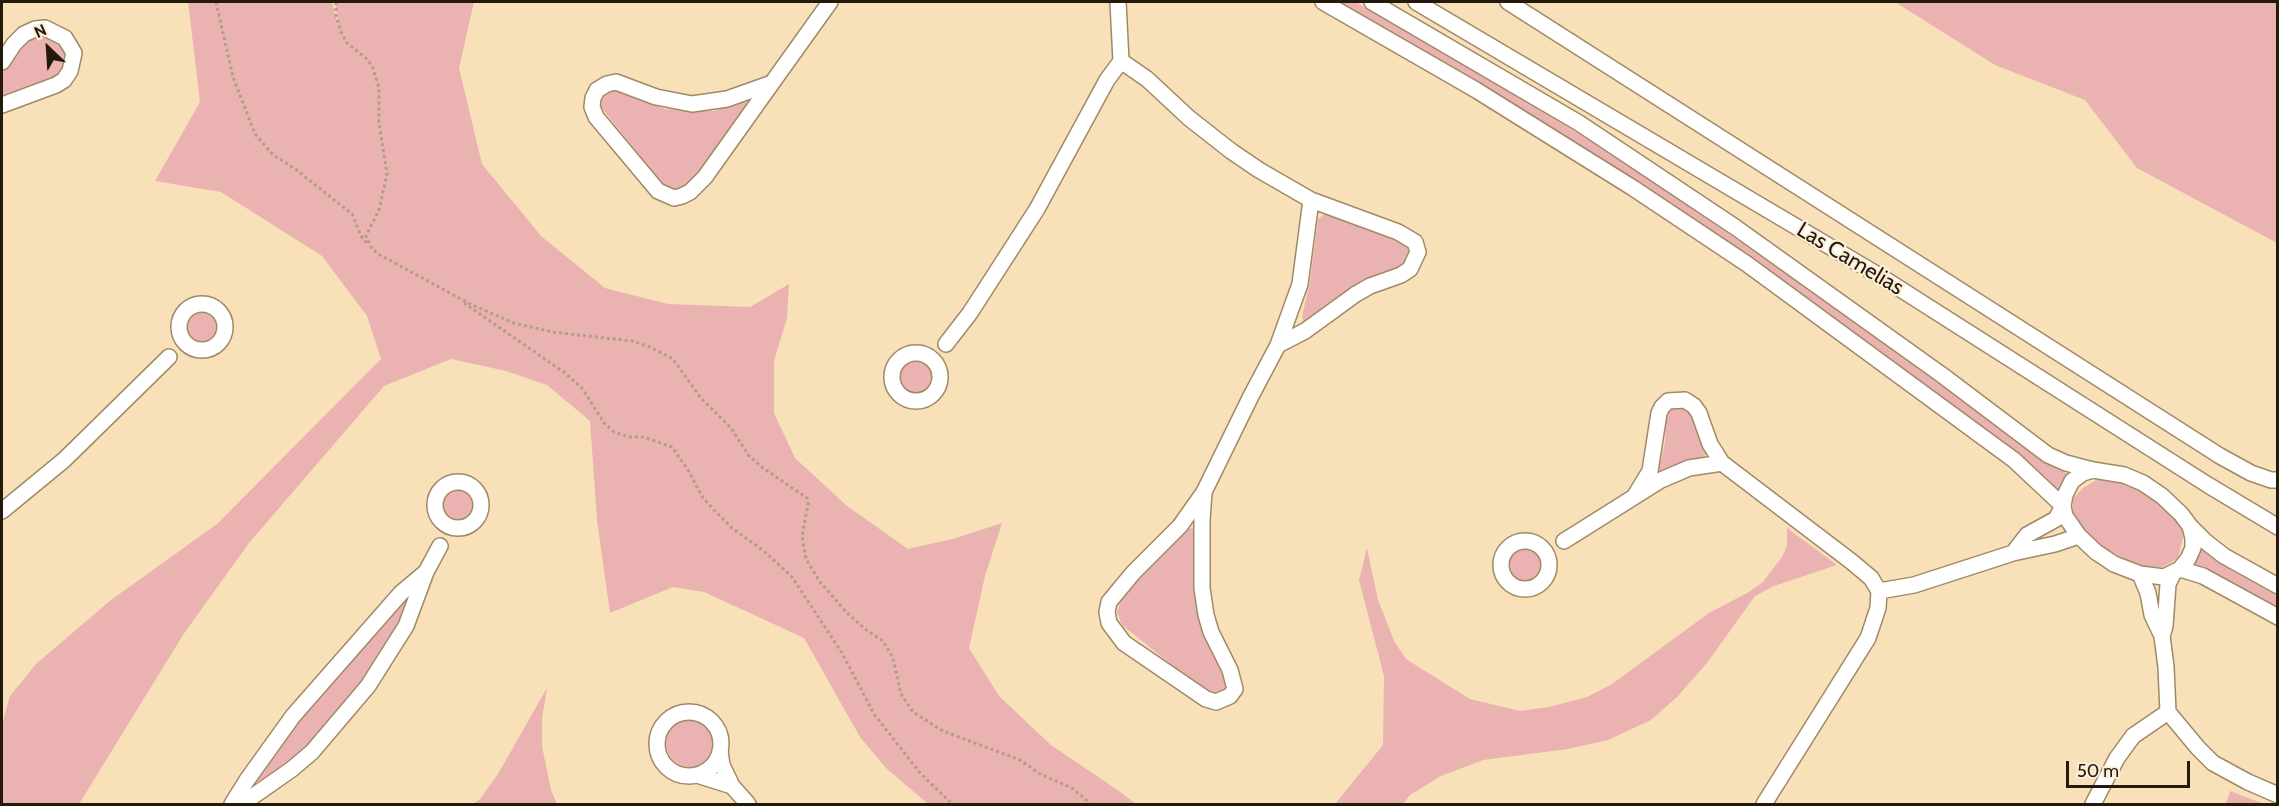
<!DOCTYPE html>
<html>
<head>
<meta charset="utf-8">
<style>
	body { margin:0 }
	#map { position:relative; width:2279px; height:806px; overflow:hidden; background:#f8e0b8; font-family:Cabin,sans-serif }
	canvas { display:block }
	.frame { position:absolute; inset:0; border:3px solid #231a0c; pointer-events:none }
	.north { position:absolute; left:18px; top:18px; width:60px; height:60px; -webkit-text-stroke:4px #fdeed7; paint-order:stroke; rotate:335deg; font-size:16px; font-weight:700; line-height:24px; text-align:center; color:#231a0c }
	.north::after { content:''; display:block; margin:auto; width:21px; height:27px; background:#231a0c; clip-path:polygon(50% 0,100% 100%,50% 72%,0 100%) }
	.scale { position:absolute; left:2066px; top:761px; width:124px; height:27px; box-sizing:border-box; border:3px solid #231a0c; border-top:0; padding-left:8px; font-size:18px; line-height:21px; white-space:nowrap; color:#231a0c; -webkit-text-stroke:4px #fdeed7; paint-order:stroke }
</style>
</head>
<body>
<div id="map">
<canvas width="2279" height="806"></canvas>
<div class="frame"></div>
<div class="north">N</div>
<div class="scale">50 m</div>
</div>
<script>
const c = document.querySelector('canvas').getContext('2d');
c.lineJoin = 'round';
function fillPath(path, color) { c.fillStyle = color; c.fill(path, 'evenodd'); }
const shape = rows => new Path2D(rows.map(r => 'M' + r).join(''));
function trace(path, color, width, dash) { c.strokeStyle = color; c.lineWidth = width; c.lineCap = dash ? 'butt' : 'round'; c.setLineDash(dash || []); c.stroke(path); }
function write(font, color, halo, rows, align = 'center') {
  c.font = font + ' Cabin,sans-serif'; c.lineWidth = 4.5; c.setLineDash([]); c.textBaseline = 'middle'; c.strokeStyle = halo; c.fillStyle = color; for (const [text, x, y, turn = 0] of rows) {
    c.save(); c.translate(x, y); c.rotate((+turn || 0) * Math.PI / 180); c.textAlign = isNaN(turn) ? turn : align; if (halo) c.strokeText(text, 0, 0); c.fillText(text, 0, 0); c.restore();
  }
}
fillPath(shape([
	[188,2,332,2,339,27,335,2,474,2,459,68,482,164,541,236,605,288,668,304,750,307,789,284,787,318,774,361,774,413,795,458,847,506,908,549,956,538,1002,523,985,576,969,648,999,696,1051,745,1119,791,1136,804,928,804,886,768,860,737,804,638,704,592,673,587,610,613,597,520,590,421,547,385,506,371,451,359,384,386,249,543,183,635,79,804,4,804,2,802,2,725,10,696,36,664,111,600,217,524,381,359,367,316,322,256,221,192,155,181,200,102],
	[1337,2,1356,2,1448,55,1584,137,1691,208,1814,293,2045,461,2069,475,2058,493,2001,441,1872,348,1492,92],
	[1895,2,2277,2,2277,243,2137,168,2085,100,1995,65],
	[33,34,46,34,58,40,64,50,66,62,63,70,53,77,2,96,2,73],
	[612,91,625,91,643,101,665,109,714,111,745,101,748,105,701,175,686,186,675,190,663,185,601,107,602,98],
	[1325,214,1335,215,1364,228,1403,241,1410,247,1413,255,1410,262,1304,323,1302,316,1310,282,1318,219],
	'183 326a18 18 0 1 1 36 0a18 18 0 1 1-36 0Z',
	'899 377a18 18 0 1 1 36 0a18 18 0 1 1-36 0Z',
	[1680,405,1690,408,1710,452,1703,457,1658,472,1665,443,1666,421,1670,410],
	[2098,479,2119,482,2146,493,2166,505,2178,520,2184,534,2178,558,2163,567,2141,568,2103,547,2087,533,2073,518,2073,499,2083,488],
	'440 505a18 18 0 1 1 36 0a18 18 0 1 1-36 0Z',
	[1190,528,1196,530,1194,557,1198,588,1229,683,1225,690,1213,693,1202,688,1178,670,1122,625,1117,612,1122,597],
	[1787,528,1837,565,1774,586,1755,596,1707,663,1677,697,1651,720,1608,740,1568,749,1483,760,1441,776,1410,795,1403,804,1335,804,1383,745,1384,676,1359,580,1367,548,1378,600,1394,641,1406,659,1470,699,1520,711,1549,707,1587,697,1612,684,1709,613,1749,592,1763,582,1782,557,1787,546],
	[2201,546,2232,571,2277,595,2277,611,2193,564],
	'1507 565a18 18 0 1 1 36 0a18 18 0 1 1-36 0Z',
	[412,594,413,600,352,699,306,749,274,774,255,783,304,714,380,627],
	[547,688,542,719,542,746,551,790,557,804,473,804,480,799,498,774],
	'666 743a24 24 0 1 1 48 0a24 24 0 1 1-48 0Z',
	[2230,791,2264,804,2226,804]
]), '#eab3b2');
const street = shape([
	[1118,2,1121,61],
	[1323,2,1476,90,1633,188,1747,264,2014,460,2063,506,2056,519,2027,535,2013,553],
	[1372,2,1579,123,1735,227,1942,375,2048,455,2066,463,2093,470],
	[1416,2,1883,278,2208,485,2278,527],
	[1508,2,2220,456,2251,473,2271,480,2278,480],
	[2,62,14,44,24,34,35,29,45,28,65,38,74,53,70,71,64,80,56,85,2,105],
	[772,83,727,99,692,104,656,97,616,82,607,84,597,90,593,98,592,107,596,117,658,191,674,198,682,196,690,192,705,177,772,83,830,2],
	'179 327a23 23 0 1 1 46 0a23 23 0 1 1-46 0Z',
	[946,344,970,313,1037,209,1107,80,1121,61,1147,79,1189,118,1231,151,1259,170,1311,200,1398,232,1415,242,1418,252,1410,269,1401,275,1370,286,1356,294,1305,331,1278,345],
	'892 377a24 24 0 1 1 48 0a24 24 0 1 1-48 0Z',
	[2093,470,2124,475,2143,483,2162,496,2181,514,2190,526,2193,538,2193,548,2188,559,2180,569,2164,577,2140,574,2114,564,2096,552,2079,536,2065,516,2063,506,2065,495,2072,481,2083,473,2093,470],
	'435 505a23 23 0 1 1 46 0a23 23 0 1 1-46 0Z',
	[1204,492,1202,520,1202,588,1206,615,1211,632,1230,670,1235,689,1230,696,1216,702,1206,699,1124,643,1109,623,1107,612,1109,602,1133,573,1180,526,1204,492,1251,396,1278,345,1300,284,1311,200],
	[1636,494,1650,471,1659,413,1662,407,1668,401,1685,400,1694,406,1699,413,1710,444,1722,463,1852,562,1871,578,1879,591,1878,608,1868,638,1764,804],
	[2,511,64,460,169,357],
	[2190,526,2206,542,2224,556,2278,586],
	'1501 565a24 24 0 1 1 48 0a24 24 0 1 1-48 0Z',
	[1564,541,1661,480,1689,468,1722,463],
	[2180,569,2203,576,2278,617],
	[2140,574,2148,593,2152,615,2162,636,2166,667,2168,712,2198,748,2213,763,2248,782,2278,795],
	[1879,591,1914,585,2013,553,2055,544,2079,536],
	[2162,636,2165,626,2168,584,2173,574],
	'657 744a32 32 0 1 1 64 0a32 32 0 1 1-64 0Z',
	[697,775,732,786,722,765,720,751],
	[732,786,748,804],
	[232,804,247,780,293,716,401,593,426,572],
	[242,804,292,769,312,752,368,686,406,626,426,572,440,546],
	[2093,804,2117,758,2133,736,2168,712]
]);
trace(street, '#a08a65', 18);
trace(shape([
	[216,2,233,77,255,134,273,155,294,168,352,214,361,236,367,243],
	[336,2,336,15,341,32,347,43,368,60,373,68,379,88,379,122,387,174,379,210,366,236,372,249,380,255,470,304,514,323,552,332,632,341,650,347,673,359,700,397,731,428,749,456,763,468,807,498,808,504,802,536,806,559,820,582,847,613,865,629,883,641,893,658,901,694,913,712,943,731,1020,760,1040,774,1072,788,1091,804],
	[464,303,565,373,582,388,604,423,614,432,630,437,643,437,672,447,688,470,703,498,714,510,732,528,765,552,792,577,842,653,874,714,921,774,952,804]
]), '#b39f80', 3, [3, 3]);
trace(street, '#fff', 15);
write('22px', '#231a0c', '#fdeed7', [
	["Las Camelias",1850,259,31]
]);
</script>
</body>
</html>
